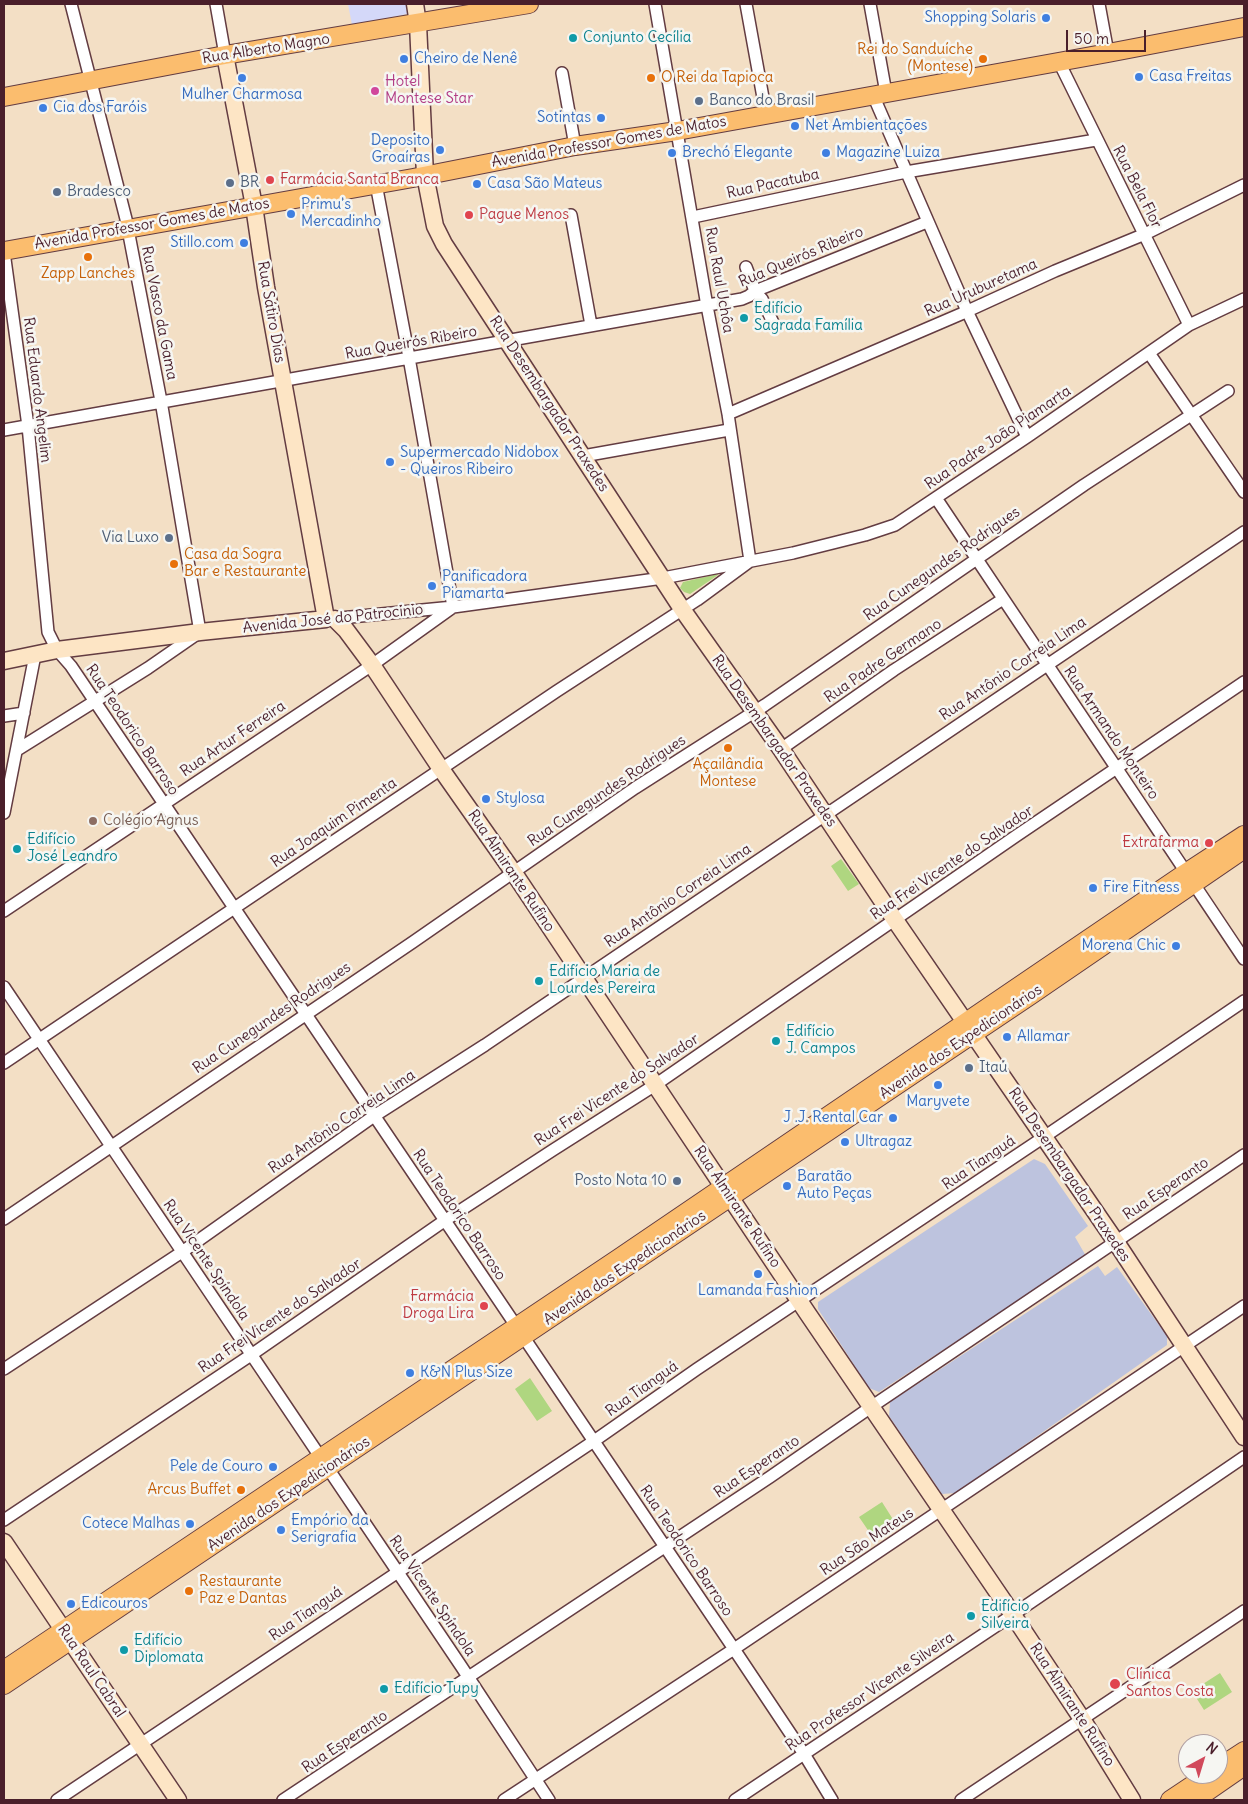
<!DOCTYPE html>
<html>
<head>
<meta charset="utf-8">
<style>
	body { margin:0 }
	#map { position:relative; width:1248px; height:1804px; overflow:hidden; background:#f3dfc5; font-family:Delius,sans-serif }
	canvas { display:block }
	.frame { position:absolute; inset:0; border:5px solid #4a1f2b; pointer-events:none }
	.north { position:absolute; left:1178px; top:1734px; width:50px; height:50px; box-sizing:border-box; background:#f6f6f2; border:1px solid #b1a0a2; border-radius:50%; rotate:39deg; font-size:14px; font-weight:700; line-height:20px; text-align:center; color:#4a1f2b }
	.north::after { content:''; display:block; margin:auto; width:18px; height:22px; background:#d1495b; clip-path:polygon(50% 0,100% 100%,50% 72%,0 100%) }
	.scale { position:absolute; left:1066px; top:30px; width:80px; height:22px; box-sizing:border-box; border:2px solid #4a1f2b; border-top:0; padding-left:6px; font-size:15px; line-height:18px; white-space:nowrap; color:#4a1f2b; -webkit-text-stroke:4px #f6f6f2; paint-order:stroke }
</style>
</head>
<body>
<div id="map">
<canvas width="1248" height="1804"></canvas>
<div class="frame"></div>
<div class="north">N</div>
<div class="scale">50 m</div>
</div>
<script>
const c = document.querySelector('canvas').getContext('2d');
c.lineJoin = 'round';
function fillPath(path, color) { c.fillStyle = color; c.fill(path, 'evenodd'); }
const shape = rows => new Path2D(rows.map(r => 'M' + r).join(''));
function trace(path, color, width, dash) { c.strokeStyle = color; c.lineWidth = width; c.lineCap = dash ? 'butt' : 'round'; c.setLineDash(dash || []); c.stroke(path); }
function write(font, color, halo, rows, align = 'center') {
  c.font = font + ' Delius,sans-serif'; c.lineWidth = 5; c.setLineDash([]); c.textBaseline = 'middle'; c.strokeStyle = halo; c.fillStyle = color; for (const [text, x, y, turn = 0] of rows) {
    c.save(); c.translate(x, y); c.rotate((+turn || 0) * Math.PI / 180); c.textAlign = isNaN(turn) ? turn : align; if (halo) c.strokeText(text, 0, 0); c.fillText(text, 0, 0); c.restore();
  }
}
fillPath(shape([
	[348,4,406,4,407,14,352,25]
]), '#d4d8f9');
fillPath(shape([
	[1034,1159,1045,1164,1088,1226,1075,1237,1086,1256,879,1392,869,1388,818,1309,818,1302],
	[1098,1266,1105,1276,1117,1267,1167,1336,1167,1345,956,1493,942,1494,889,1416,890,1402]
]), '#bdc3de');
fillPath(shape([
	[718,574,718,575,690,594,684,592,680,588,683,582],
	[841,859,859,884,848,891,831,866],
	[530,1378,552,1411,537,1421,515,1389],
	[882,1502,894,1521,872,1536,859,1517],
	[1220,1673,1232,1692,1204,1710,1192,1691]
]), '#afd680');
const street = shape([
	[216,4,225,55],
	[746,4,766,114],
	[870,4,886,93],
	[1099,4,1108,53],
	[1059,62,1189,325],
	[562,73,575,146],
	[873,95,967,311,1027,437],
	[571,215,591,325],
	[693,217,906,172,1096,140],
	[4,252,28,426,48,632,57,650,71,666,734,1649,804,1754,832,1800],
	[746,267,755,291,762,299,775,327],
	[1149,353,1244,492],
	[728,414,961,314,1055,271,1145,234,1244,185],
	[4,430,742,299,749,296,755,291,927,222],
	[583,456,729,430],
	[936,498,1244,959],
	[330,619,453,607,663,578,793,553,865,535,895,525,1027,437,1189,325,1244,299],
	[4,716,24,713],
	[781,749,894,670,1003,599],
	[17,750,148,668,200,632,161,401,126,219,71,4],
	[4,813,35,655],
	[4,911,372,665,453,607,408,352,376,184],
	[4,987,461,1666,549,1800],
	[4,1063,557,691,697,600,750,561,728,414,707,306,655,4],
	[4,1219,413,942,635,788,765,705,1084,485,1228,391],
	[4,1369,182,1252,374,1116,485,1045,1244,532],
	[4,1520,251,1355,444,1221,553,1150,655,1085,1016,836,1244,682],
	[57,1800,594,1441,697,1369,1044,1137,1244,1001],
	[283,1800,770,1477,871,1407,1244,1155],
	[504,1800,734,1649,1244,1306],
	[735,1800,1005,1620,1244,1457],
	[961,1800,1244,1611]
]);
const secondary = shape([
	[415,4,418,24,425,175,435,226,444,244,682,609,781,749,895,920,1116,1242,1244,1437],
	[335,619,346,630,372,665,441,769,514,873,808,1314,1013,1615,1082,1719,1132,1800],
	[4,661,57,650,200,632,326,619,266,287,254,206,225,55],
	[4,1542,178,1800]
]);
const primary = shape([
	[4,97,225,55,529,4],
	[4,251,413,178,575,146,677,131,1108,53,1244,27],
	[4,1670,619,1258,1181,876,1244,835],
	[4,1685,1031,995,1244,849],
	[1218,1768,1244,1751],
	[1170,1800,1209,1774],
	[1195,1800,1244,1766]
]);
trace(street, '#633c42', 14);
trace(secondary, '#633c42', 19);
trace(primary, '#633c42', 20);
trace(street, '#fff', 11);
trace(secondary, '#fde5c5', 16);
trace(primary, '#fbbd6e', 18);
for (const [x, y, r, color] of [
	[1046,18,5,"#3f7fe0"],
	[573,38,5,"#0f9aa8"],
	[404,59,5,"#3f7fe0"],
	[983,59,5,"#e8710a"],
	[1139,77,5,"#3f7fe0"],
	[242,78,5,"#3f7fe0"],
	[651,78,5,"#e8710a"],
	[375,91,5,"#d1479c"],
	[699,101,5,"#5c6f8a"],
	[43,108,5,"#3f7fe0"],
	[601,118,5,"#3f7fe0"],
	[795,126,5,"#3f7fe0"],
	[440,150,5,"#3f7fe0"],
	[672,153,5,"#3f7fe0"],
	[826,153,5,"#3f7fe0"],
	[270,180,5,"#e0444e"],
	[230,183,5,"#5c6f8a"],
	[477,184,5,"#3f7fe0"],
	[57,192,5,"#5c6f8a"],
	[291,214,5,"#3f7fe0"],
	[469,215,5,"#e0444e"],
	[244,243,5,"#3f7fe0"],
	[88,257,5,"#e8710a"],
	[744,318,5,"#0f9aa8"],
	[390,462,5,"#3f7fe0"],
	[169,538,5,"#5c6f8a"],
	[174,564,5,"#e8710a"],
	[432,586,5,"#3f7fe0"],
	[728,748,5,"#e8710a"],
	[486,799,5,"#3f7fe0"],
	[93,821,5,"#8d6e63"],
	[1209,843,5,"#e0444e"],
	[17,849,5,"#0f9aa8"],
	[1093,888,5,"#3f7fe0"],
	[1176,946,5,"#3f7fe0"],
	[539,981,5,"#0f9aa8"],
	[1007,1037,5,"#3f7fe0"],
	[776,1041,5,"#0f9aa8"],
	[969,1068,5,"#5c6f8a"],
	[938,1085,5,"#3f7fe0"],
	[893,1118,5,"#3f7fe0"],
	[845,1142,5,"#3f7fe0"],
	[677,1181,5,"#5c6f8a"],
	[787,1186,5,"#3f7fe0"],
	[758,1274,5,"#3f7fe0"],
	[484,1306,5,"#e0444e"],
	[410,1373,5,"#3f7fe0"],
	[273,1467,5,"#3f7fe0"],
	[241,1490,5,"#e8710a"],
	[190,1524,5,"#3f7fe0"],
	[281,1530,5,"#3f7fe0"],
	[189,1591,5,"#e8710a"],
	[71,1604,5,"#3f7fe0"],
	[971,1616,5,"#0f9aa8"],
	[124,1650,5,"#0f9aa8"],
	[1115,1684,6,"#e0444e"],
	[384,1689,5,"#0f9aa8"]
]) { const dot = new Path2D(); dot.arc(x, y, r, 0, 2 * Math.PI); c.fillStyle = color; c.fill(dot); trace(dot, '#f6f6f2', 2); }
write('15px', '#366cbe', '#f6f6f2', [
	["Shopping Solaris",1036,18,"right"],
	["Cheiro de Nenê",414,59],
	["Casa Freitas",1149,77],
	["Mulher Charmosa",242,95,"center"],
	["Cia dos Faróis",53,108],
	["Sotintas",591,118,"right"],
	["Net Ambientações",805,126],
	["Deposito",430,141,"right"],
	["Groaíras",430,158,"right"],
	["Brechó Elegante",682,153],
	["Magazine Luiza",836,153],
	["Casa São Mateus",487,184],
	["Primu's",301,205],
	["Mercadinho",301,222],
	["Stillo.com",234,243,"right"],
	["Supermercado Nidobox",400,453],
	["- Queiros Ribeiro",400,470],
	["Panificadora",442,577],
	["Piamarta",442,594],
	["Stylosa",496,799],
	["Fire Fitness",1103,888],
	["Morena Chic",1166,946,"right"],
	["Allamar",1017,1037],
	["Maryvete",938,1102,"center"],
	["J .J. Rental Car",883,1118,"right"],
	["Ultragaz",855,1142],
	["Baratão",797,1177],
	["Auto Peças",797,1194],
	["Lamanda Fashion",758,1291,"center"],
	["K&N Plus Size",420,1373],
	["Pele de Couro",263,1467,"right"],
	["Empório da",291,1521],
	["Serigrafia",291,1538],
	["Cotece Malhas",180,1524,"right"],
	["Edicouros",81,1604]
], 'left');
write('15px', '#0d838f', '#f6f6f2', [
	["Conjunto Cecília",583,38],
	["Edifício",754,309],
	["Sagrada Família",754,326],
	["Edifício",27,840],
	["José Leandro",27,857],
	["Edifício Maria de",549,972],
	["Lourdes Pereira",549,989],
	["Edifício",786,1032],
	["J. Campos",786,1049],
	["Edifício",981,1607],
	["Silveira",981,1624],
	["Edifício",134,1641],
	["Diplomata",134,1658],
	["Edifício Tupy",394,1689]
], 'left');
write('15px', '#4a1f2b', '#f6f6f2', [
	["Rua Alberto Magno",266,49,-9],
	["Avenida Professor Gomes de Matos",609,142,-10],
	["Rua Pacatuba",773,184,-12],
	["Rua Bela Flor",1137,187,63],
	["Avenida Professor Gomes de Matos",152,224,-10],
	["Rua Queirós Ribeiro",801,257,-23],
	["Rua Raul Uchôa",719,280,80],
	["Rua Uruburetama",981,288,-24],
	["Rua Sátiro Dias",271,312,80],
	["Rua Vasco da Gama",159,313,79],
	["Rua Queirós Ribeiro",411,343,-10],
	["Rua Eduardo Angelim",37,390,83],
	["Rua Desembargador Praxedes",549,404,57],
	["Rua Padre João Piamarta",998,438,-34],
	["Rua Cunegundes Rodrigues",942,564,-35],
	["Avenida José do Patrocínio",333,619,-6],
	["Rua Padre Germano",883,661,-34],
	["Rua Antônio Correia Lima",1013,669,-34],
	["Rua Teodorico Barroso",132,730,56],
	["Rua Armando Monteiro",1111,733,56],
	["Rua Artur Ferreira",233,739,-34],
	["Rua Desembargador Praxedes",774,741,55],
	["Rua Cunegundes Rodrigues",607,791,-34],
	["Rua Joaquim Pimenta",334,823,-34],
	["Rua Frei Vicente do Salvador",952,863,-34],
	["Rua Almirante Rufino",511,871,56],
	["Rua Antônio Correia Lima",678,896,-34],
	["Rua Cunegundes Rodrigues",272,1018,-34],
	["Avenida dos Expedicionários",961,1042,-34],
	["Rua Frei Vicente do Salvador",617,1090,-33],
	["Rua Antônio Correia Lima",342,1122,-34],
	["Rua Tianguá",979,1163,-34],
	["Rua Desembargador Praxedes",1069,1175,56],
	["Rua Esperanto",1166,1189,-34],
	["Rua Almirante Rufino",737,1207,56],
	["Rua Teodorico Barroso",459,1215,56],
	["Rua Vicente Spíndola",206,1260,56],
	["Avenida dos Expedicionários",625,1268,-34],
	["Rua Frei Vicente do Salvador",280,1316,-34],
	["Rua Tianguá",642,1389,-35],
	["Rua Esperanto",757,1467,-34],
	["Avenida dos Expedicionários",289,1494,-34],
	["Rua São Mateus",867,1542,-34],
	["Rua Teodorico Barroso",686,1551,56],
	["Rua Vicente Spíndola",432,1596,56],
	["Rua Tianguá",306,1614,-34],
	["Rua Raul Cabral",91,1671,56],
	["Rua Professor Vicente Silveira",870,1692,-34],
	["Rua Almirante Rufino",1072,1705,57],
	["Rua Esperanto",345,1742,-34]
]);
write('15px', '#c56008', '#f6f6f2', [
	["Rei do Sanduíche",973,50,"right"],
	["(Montese)",973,67,"right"],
	["O Rei da Tapioca",661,78],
	["Zapp Lanches",88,274,"center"],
	["Casa da Sogra",184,555],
	["Bar e Restaurante",184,572],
	["Açailândia",728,765,"center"],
	["Montese",728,782,"center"],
	["Arcus Buffet",231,1490,"right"],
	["Restaurante",199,1582],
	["Paz e Dantas",199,1599]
], 'left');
write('15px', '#b23c85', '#f6f6f2', [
	["Hotel",385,82],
	["Montese Star",385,99]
], 'left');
write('15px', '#4e5e75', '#f6f6f2', [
	["Banco do Brasil",709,101],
	["BR",240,183],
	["Bradesco",67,192],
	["Via Luxo",159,538,"right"],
	["Itaú",979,1068],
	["Posto Nota 10",667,1181,"right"]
], 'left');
write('15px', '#be3a42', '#f6f6f2', [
	["Farmácia Santa Branca",280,180],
	["Pague Menos",479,215],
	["Extrafarma",1199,843,"right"],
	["Farmácia",474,1297,"right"],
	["Droga Lira",474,1314,"right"],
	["Clínica",1126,1675],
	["Santos Costa",1126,1692]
], 'left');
write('15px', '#785e54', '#f6f6f2', [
	["Colégio Agnus",103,821]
], 'left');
</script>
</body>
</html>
